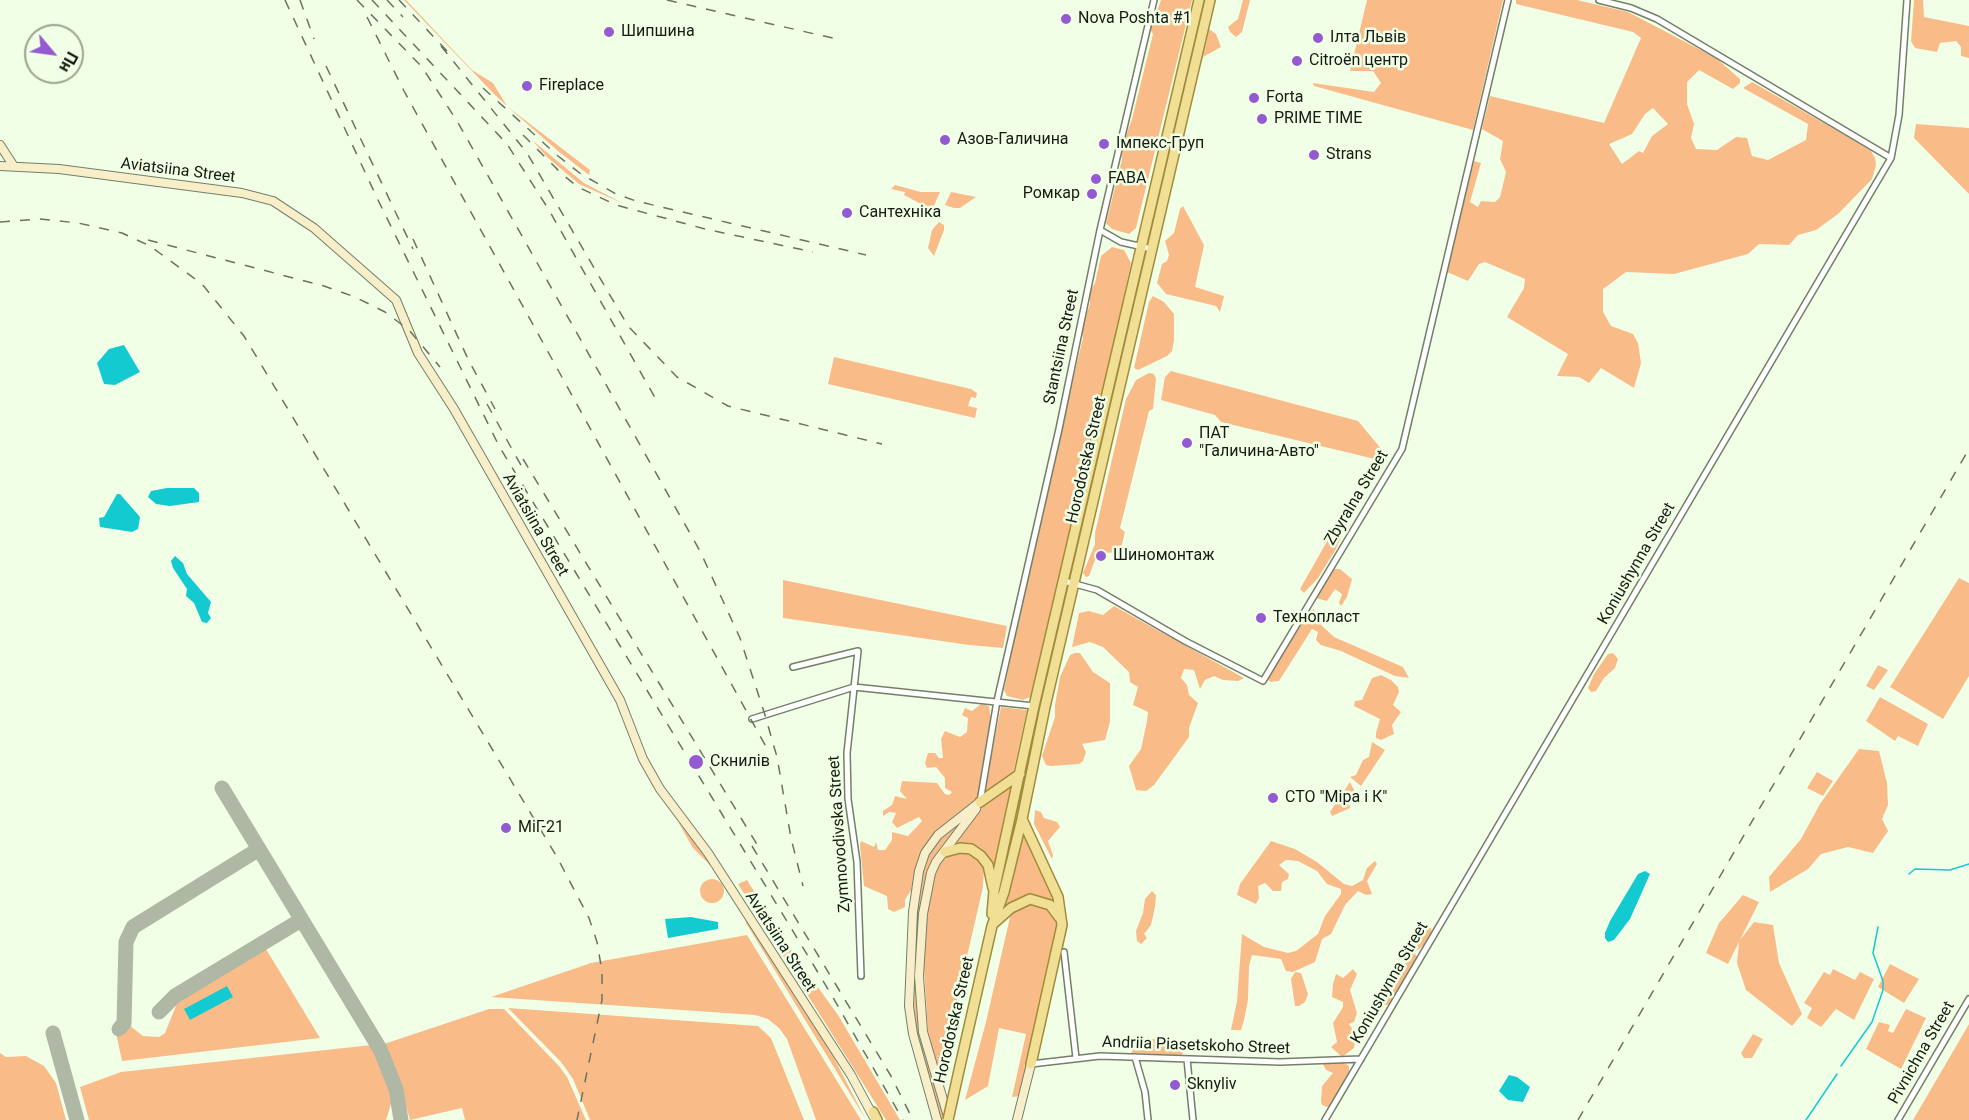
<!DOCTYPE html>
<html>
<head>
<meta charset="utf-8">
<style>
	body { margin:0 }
	#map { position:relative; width:1969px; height:1120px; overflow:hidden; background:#f2ffe7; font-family:Roboto,sans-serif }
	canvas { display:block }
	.north { position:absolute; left:24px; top:24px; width:60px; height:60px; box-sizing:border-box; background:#f2ffe7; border:2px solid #9aa491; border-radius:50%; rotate:119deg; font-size:16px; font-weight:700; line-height:24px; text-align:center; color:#161b11 }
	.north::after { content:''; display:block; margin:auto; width:21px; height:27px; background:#945ad1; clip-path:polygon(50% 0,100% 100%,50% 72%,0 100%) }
</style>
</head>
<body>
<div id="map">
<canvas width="1969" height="1120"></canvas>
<div class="north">Пн</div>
</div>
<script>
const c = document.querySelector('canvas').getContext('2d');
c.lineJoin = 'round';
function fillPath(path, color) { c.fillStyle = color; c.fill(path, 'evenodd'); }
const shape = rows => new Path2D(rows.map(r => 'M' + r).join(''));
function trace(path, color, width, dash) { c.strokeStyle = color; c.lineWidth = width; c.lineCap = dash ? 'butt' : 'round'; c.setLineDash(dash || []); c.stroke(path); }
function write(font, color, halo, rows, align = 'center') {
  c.font = font + ' Roboto,sans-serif'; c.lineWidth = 5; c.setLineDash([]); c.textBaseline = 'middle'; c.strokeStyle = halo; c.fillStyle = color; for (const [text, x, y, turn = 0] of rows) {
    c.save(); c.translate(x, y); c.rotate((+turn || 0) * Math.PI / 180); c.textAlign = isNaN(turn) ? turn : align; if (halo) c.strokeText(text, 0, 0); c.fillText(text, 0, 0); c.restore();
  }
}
fillPath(shape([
	[404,0,406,0,472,70,493,83,507,106,494,94],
	[1161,0,1192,0,1136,228,1129,234,1112,229,1106,223,1122,160,1121,150,1132,119,1153,34,1150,29],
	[1243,0,1250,0,1242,32,1236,37,1230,32,1228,27,1238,19],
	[1367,0,1503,0,1473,130,1314,86,1313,83,1374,92,1381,83,1373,71,1350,71],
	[1516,0,1577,0,1628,12,1716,58,1740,79,1740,83,1733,89,1699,70,1687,82,1687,104,1694,124,1691,138,1696,149,1717,150,1736,137,1747,138,1752,156,1768,160,1806,140,1808,124,1743,88,1752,82,1850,138,1871,151,1875,158,1876,165,1872,179,1838,214,1816,230,1798,235,1789,245,1759,244,1748,254,1674,274,1626,272,1603,289,1603,312,1611,326,1633,334,1638,343,1641,363,1634,388,1601,368,1589,383,1579,377,1557,376,1568,354,1507,317,1524,288,1525,279,1485,262,1479,264,1468,281,1447,272,1474,161,1481,163,1470,202,1478,207,1481,201,1495,202,1500,197,1506,172,1500,159,1503,141,1482,129,1490,96,1604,123,1641,38,1633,32,1516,4],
	[1653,108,1668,124,1652,136,1643,153,1639,151,1622,164,1609,144,1632,134,1645,114],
	[1914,0,1923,0,1924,17,1969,26,1969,58,1961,56,1961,47,1956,41,1940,43,1937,52,1915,48,1911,41],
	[1209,29,1216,34,1221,47,1203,57],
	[508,107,590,170,589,175,558,151],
	[1916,124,1969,128,1969,194,1914,138],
	[532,140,584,183,624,204,579,184,547,157],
	[895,185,921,192,940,192,932,210,904,195,905,192,891,189],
	[951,192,976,197,960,208,954,208,945,205],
	[1183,206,1204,245,1195,287,1224,296,1220,312,1216,306,1166,294,1157,283,1162,264,1167,261,1169,255,1165,241,1174,233,1180,209],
	[939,222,944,225,944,230,934,256,928,248,932,230],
	[1112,247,1124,250,1131,263,1101,405,1096,415,1093,449,1084,470,1046,641,1030,697,1023,700,1007,696,1004,690,1047,485,1083,338,1081,328,1090,304,1089,293,1095,283,1101,256],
	[1153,296,1164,302,1174,314,1174,340,1172,351,1167,356,1138,370,1134,368,1149,302],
	[834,357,971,389,977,393,976,398,971,397,968,406,977,408,975,418,828,384],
	[1171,371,1358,421,1388,457,1383,461,1221,422,1215,415,1161,400,1165,377],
	[1149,373,1154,374,1156,379,1153,409,1149,411,1120,528,1125,532,1120,552,1104,553,1095,560,1089,576,1086,577,1083,573,1095,544,1095,533,1126,399,1136,380],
	[1346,515,1346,526,1336,549,1318,578,1304,593,1300,589,1338,522],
	[1334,569,1340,569,1352,579,1347,597,1341,606,1339,603,1342,594,1335,589,1327,601,1316,598],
	[1959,578,1969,583,1969,676,1943,719,1890,687],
	[783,580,1007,626,1003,648,969,645,783,618],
	[1114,606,1244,678,1238,681,1223,680,1214,676,1205,680,1200,689,1194,670,1184,669,1181,678,1187,685,1189,695,1198,703,1189,728,1189,737,1154,785,1146,791,1136,790,1129,766,1141,749,1147,721,1148,712,1133,705,1138,687,1130,682,1129,672,1103,647,1090,642,1072,647,1079,613,1089,611,1103,615],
	[1314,609,1318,622,1334,637,1403,667,1409,678,1395,676,1341,651,1321,645,1316,640,1318,632,1312,629,1279,681,1270,682,1268,679,1283,653,1306,614],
	[1075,653,1080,653,1093,672,1110,683,1110,722,1105,740,1082,744,1086,752,1083,761,1079,764,1051,766,1046,765,1042,756,1055,717,1055,705,1060,677,1070,655],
	[1613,653,1618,659,1615,668,1604,678,1596,691,1591,692,1588,688,1594,674,1608,654],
	[1878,665,1888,670,1874,690,1866,686],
	[1381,675,1391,680,1398,687,1399,692,1393,705,1401,712,1392,725,1394,734,1381,740,1376,738,1376,733,1380,719,1354,706,1355,701,1362,700,1372,678],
	[1880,697,1928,724,1918,746,1898,736,1895,741,1866,721],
	[981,704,989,706,992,725,980,793,976,803,932,863,916,977,920,1033,945,1120,941,1120,917,1034,914,1006,916,913,923,871,905,900,905,907,894,912,888,909,887,896,864,886,860,845,861,841,874,847,876,842,878,850,885,850,892,840,892,832,908,836,922,821,919,817,897,828,892,822,896,813,889,812,883,816,883,811,892,805,895,796,907,799,900,791,902,781,937,783,945,794,949,795,952,792,945,788,945,778,936,767,927,768,925,763,928,753,935,753,939,758,943,758,941,739,945,731,960,737,967,732,968,718,962,715,965,708,972,711],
	[1001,707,1027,710,1012,778,983,796],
	[1372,742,1385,750,1361,786,1350,777,1356,775,1363,760,1369,757],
	[1859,749,1879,751,1887,783,1888,805,1882,819,1888,831,1873,853,1848,847,1821,854,1808,869,1770,892,1769,877,1801,839,1820,804],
	[1817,772,1833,781,1823,796,1807,788],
	[1016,781,994,870,984,854,954,846,980,807],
	[1350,782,1358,798,1349,803,1350,808,1332,816,1330,812],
	[1035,810,1041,812,1044,818,1057,822,1060,827,1048,841,1053,855,1052,859,1034,824],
	[678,822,710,861,710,865,693,848],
	[1023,832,1050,889,1056,905,1047,899,1030,895,1006,905],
	[1271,841,1295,849,1317,862,1344,884,1352,886,1363,880,1367,868,1375,861,1377,864,1367,881,1372,894,1366,895,1358,891,1345,905,1331,934,1322,939,1315,962,1293,972,1286,971,1281,959,1252,955,1249,966,1248,1000,1244,1020,1241,1030,1231,1030,1237,1001,1242,934,1264,947,1288,953,1296,951,1318,934,1325,916,1341,894,1341,889,1327,884,1317,871,1298,861,1286,860,1279,865,1289,874,1288,879,1282,882,1281,891,1273,891,1265,883,1258,886,1259,898,1256,904,1237,895,1240,884],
	[955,852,967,852,980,860,984,865,983,887,939,1077,928,1031,924,968,928,905,937,868,942,860],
	'700 891a12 12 0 1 1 24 0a12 12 0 1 1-24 0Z',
	[747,880,791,950,838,1015,900,1120,886,1120,738,884],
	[1152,891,1156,895,1155,907,1151,925,1144,934,1147,938,1141,944,1137,941,1136,931,1143,913,1145,899],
	[1743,895,1759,902,1740,940,1754,922,1773,925,1779,963,1802,1014,1792,1026,1746,990,1737,963,1739,942,1728,964,1706,953,1719,923],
	[1037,903,1047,907,1058,923,1020,1096,1012,1097,1026,1034,999,1028,988,1086,965,1100,986,1022,1010,917,1022,904],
	[745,917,832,1054,866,1120,746,923],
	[1422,927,1431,928,1432,933,1423,946,1416,951,1407,940,1418,936],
	[747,935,861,1120,816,1120,787,1039,779,1028,768,1019,755,1015,491,997,591,963],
	[262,948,266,949,320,1038,122,1061,116,1033,129,1025,143,1036,159,1037,165,1033,180,996],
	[1405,948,1411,949,1419,959,1391,1005,1383,1005,1374,1023,1363,1035,1364,1027,1376,1004,1386,999,1393,990,1395,984,1389,979,1395,966,1405,964,1407,960,1408,953],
	[1890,964,1919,979,1904,1003,1878,987],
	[1353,969,1357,974,1350,990,1357,1013,1354,1022,1349,1024,1356,1034,1354,1048,1342,1057,1331,1047,1337,1042,1333,1023,1343,1007,1343,1002,1332,997,1333,984,1336,974,1343,978],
	[1833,969,1855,980,1860,972,1874,979,1854,1020,1836,1009,1821,1027,1807,1018,1812,1008,1804,1003,1824,972,1830,975],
	[1295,972,1301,973,1308,994,1305,1002,1299,1006,1295,1006,1291,979],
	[508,1008,758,1026,771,1038,804,1120,590,1120,573,1079,561,1062],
	[489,1009,504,1009,559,1066,567,1077,586,1120,465,1120,462,1108,410,1120,399,1080,384,1044],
	[1906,1009,1926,1018,1901,1069,1866,1049,1879,1022,1890,1025,1888,1031,1893,1033],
	[1969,1024,1969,1120,1913,1120],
	[1753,1034,1763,1039,1752,1058,1744,1058,1741,1053],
	[1149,1039,1176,1040,1184,1048,1182,1055,1131,1053,1135,1047,1142,1048,1145,1040],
	[372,1045,388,1080,392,1101,386,1120,89,1120,80,1087,121,1072],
	[0,1053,6,1057,26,1056,44,1066,56,1083,66,1120,0,1120],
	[1326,1061,1341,1061,1349,1066,1349,1076,1332,1106,1327,1107,1322,1105,1321,1101,1322,1086,1333,1073,1326,1070,1323,1064]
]), '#f9bc89');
fillPath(shape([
	[124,345,140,372,115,385,104,384,97,363,109,349],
	[167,488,194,488,199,493,199,502,170,506,156,504,148,497,151,491],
	[117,494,120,494,140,517,138,529,132,532,100,527,99,518,104,517],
	[175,556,183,563,187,574,211,602,208,613,211,618,207,623,202,622,194,603,186,596,187,589,173,568,171,561],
	[1645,871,1650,874,1630,919,1614,940,1608,942,1605,938,1605,933,1610,921,1638,874],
	[691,917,718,922,718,929,668,938,665,919],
	[227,986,233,997,190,1020,184,1009],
	[1509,1075,1517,1077,1530,1087,1523,1102,1508,1100,1499,1091]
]), '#14cad1');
trace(shape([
	[1909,874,1915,869,1950,870,1969,864],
	[1841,1066,1872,1022,1883,990,1883,981,1873,953,1878,927],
	[1806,1120,1837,1074]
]), '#14cad1', 1.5);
trace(shape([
	[222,788,380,1049,396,1089,401,1120],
	[159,1012,175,996,301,920],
	[119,1029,124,1023,126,942,133,927,259,849],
	[53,1033,77,1120]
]), '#aeb8a5', 15);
const street = shape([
	[1599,0,1631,8,1657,19,1891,158],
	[1100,230,1121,242,1152,249],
	[1064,581,1097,590,1185,641,1263,681,1402,449,1508,0],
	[793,667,858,651,847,753,848,799,857,862,861,976],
	[752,719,854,687,1034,706],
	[980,802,997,701,1059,429,1100,230,1154,0],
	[1064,952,1076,1058],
	[1135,1057,1145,1092,1148,1120],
	[1187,1059,1193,1120],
	[1031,1064,1100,1056,1280,1062,1361,1059],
	[1325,1120,1891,158,1899,115,1907,0],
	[1898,1120,1969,999]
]);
const secondary = shape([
	[0,145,13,165],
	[0,166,59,169,242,193,273,201,314,228,396,300,418,353,454,409,620,700,643,759,660,789,708,853,851,1075,873,1116],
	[937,1120,913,1034,909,1006,913,912,919,871,925,853,938,835,980,802],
	[949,1120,923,1032,919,976,923,914,931,873,936,862,976,809],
	[1017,1120,1031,1064]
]);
const primary = shape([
	[980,802,1020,774],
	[1022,819,1058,897,1062,925,1031,1064],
	[945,852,960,848,971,849,981,856,988,865,993,888],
	[992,914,994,891,1034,706,1199,0],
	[993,924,1011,908,1030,899,1050,905,1059,917],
	[960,1066,992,926,1004,892,1022,819,1045,707,1210,0],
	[873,1112,877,1120]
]);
trace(street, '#738067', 8);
trace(secondary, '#738067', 10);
trace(primary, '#9e8c39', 12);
trace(street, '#fff', 5);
trace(secondary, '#f8efca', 8);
trace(primary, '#f1df95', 9);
trace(shape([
	[285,0,378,200,499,446,831,994,903,1120],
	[300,0,314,39],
	[357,0,422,67,457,121,700,551,740,638,765,715,777,757,791,838,803,886],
	[372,0,507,144,549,210,658,403],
	[387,0,403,17],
	[399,0,447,51],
	[667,0,841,40],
	[367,17,404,91,770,754],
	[441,46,527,153,628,326,677,377,728,406,882,444],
	[326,66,413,249],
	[483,88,558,156,581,174,616,194,636,201,866,255],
	[523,135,563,175,578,187,616,205,705,229,813,252],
	[0,222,40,219,78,223,122,233,150,246,202,284,244,336,557,857,589,918,597,942,602,971,602,1000,577,1120],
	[413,239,468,359,495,409],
	[148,240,324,286,355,297,385,312,409,330,440,367],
	[487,404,523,469],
	[523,459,761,851],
	[752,846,891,1076,913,1120],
	[1578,1120,1969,449]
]), '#6a7263', 1.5, [10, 10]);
const primaryBridge = shape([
	[948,1120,960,1066]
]);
trace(primaryBridge, '#9e8c39', 12, []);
trace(primaryBridge, '#f1df95', 9);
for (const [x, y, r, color] of [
	[1066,19,6,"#945ad1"],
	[609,32,6,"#945ad1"],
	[1318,38,6,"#945ad1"],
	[1297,61,6,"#945ad1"],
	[527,86,6,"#945ad1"],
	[1254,98,6,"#945ad1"],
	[1262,119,6,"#945ad1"],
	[945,140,6,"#945ad1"],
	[1104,144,6,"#945ad1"],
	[1314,155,6,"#945ad1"],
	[1096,179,6,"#945ad1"],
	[1092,194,6,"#945ad1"],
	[847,213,6,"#945ad1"],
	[1187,443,6,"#945ad1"],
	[1101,556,6,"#945ad1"],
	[1261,618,6,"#945ad1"],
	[696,762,8,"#945ad1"],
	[1273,798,6,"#945ad1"],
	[506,828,6,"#945ad1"],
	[1175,1085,6,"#945ad1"]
]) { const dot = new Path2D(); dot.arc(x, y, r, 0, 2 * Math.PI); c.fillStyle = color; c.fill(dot); trace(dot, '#f2ffe7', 2); }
write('16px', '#161b11', '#f2ffe7', [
	["Nova Poshta #1",1078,19],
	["Шипшина",621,32],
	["Ілта Львів",1330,38],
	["Citroën центр",1309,61],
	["Fireplace",539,86],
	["Forta",1266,98],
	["PRIME TIME",1274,119],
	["Азов-Галичина",957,140],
	["Імпекс-Груп",1116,144],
	["Strans",1326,155],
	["FABA",1108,179],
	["Ромкар",1080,194,"right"],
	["Сантехніка",859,213],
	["ПАТ",1199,434],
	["\"Галичина-Авто\"",1199,452],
	["Шиномонтаж",1113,556],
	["Технопласт",1273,618],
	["Скнилів",710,762],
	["СТО \"Міра і К\"",1285,798],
	["МіГ-21",518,828],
	["Sknyliv",1187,1085]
], 'left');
write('16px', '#161b11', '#f2ffe7', [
	["Aviatsiina Street",178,171,7],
	["Stantsiina Street",1062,347,-78],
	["Horodotska Street",1087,460,-77],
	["Zbyralna Street",1357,498,-59],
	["Aviatsiina Street",535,525,60],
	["Koniushynna Street",1637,564,-60],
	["Zymnovodivska Street",840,834,-94],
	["Aviatsiina Street",780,942,57],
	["Koniushynna Street",1390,983,-60],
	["Horodotska Street",955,1020,-77],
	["Andriia Piasetskoho Street",1196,1046,2],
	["Pivnichna Street",1922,1053,-60]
]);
</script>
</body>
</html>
